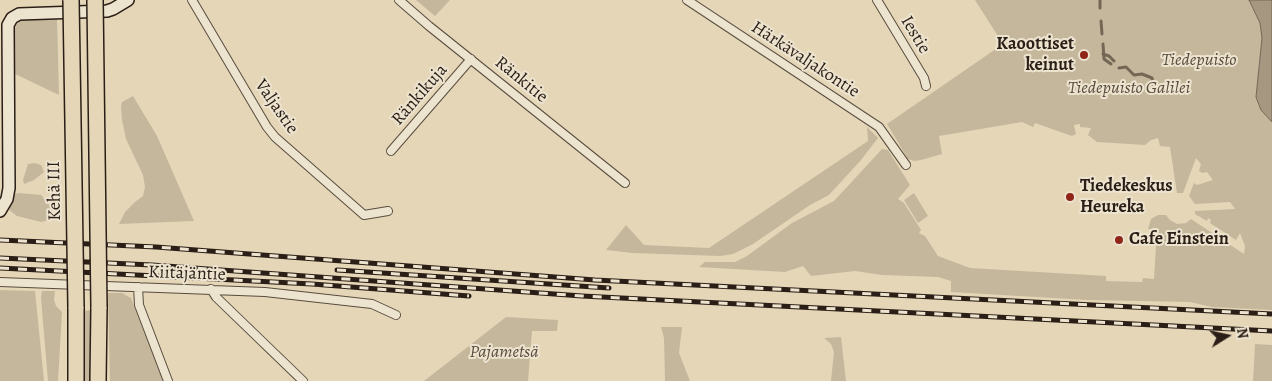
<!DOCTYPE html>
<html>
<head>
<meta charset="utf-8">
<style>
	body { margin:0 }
	#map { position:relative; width:1272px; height:381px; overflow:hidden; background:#e4d6b7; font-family:Alegreya,serif }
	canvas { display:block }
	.north { position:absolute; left:1202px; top:311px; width:50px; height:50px; -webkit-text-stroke:4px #ede4d0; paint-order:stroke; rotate:80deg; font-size:14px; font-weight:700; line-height:20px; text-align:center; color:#2b1e16 }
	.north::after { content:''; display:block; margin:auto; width:18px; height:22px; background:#2b1e16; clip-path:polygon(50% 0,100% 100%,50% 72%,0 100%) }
</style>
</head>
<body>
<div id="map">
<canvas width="1272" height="381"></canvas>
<div class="north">N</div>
</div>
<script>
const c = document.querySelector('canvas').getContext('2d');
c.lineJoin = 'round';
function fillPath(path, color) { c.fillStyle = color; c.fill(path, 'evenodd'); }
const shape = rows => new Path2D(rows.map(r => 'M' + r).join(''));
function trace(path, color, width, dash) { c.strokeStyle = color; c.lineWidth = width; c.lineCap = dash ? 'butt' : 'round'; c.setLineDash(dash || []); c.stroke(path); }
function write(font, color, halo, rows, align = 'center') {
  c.font = font + ' Alegreya,serif'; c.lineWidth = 4; c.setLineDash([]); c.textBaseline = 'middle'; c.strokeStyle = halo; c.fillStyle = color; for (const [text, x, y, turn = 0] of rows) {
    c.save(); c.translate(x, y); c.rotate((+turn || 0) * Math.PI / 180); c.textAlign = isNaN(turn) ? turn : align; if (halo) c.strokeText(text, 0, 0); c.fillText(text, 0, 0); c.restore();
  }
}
fillPath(shape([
	[416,0,450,0,435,16],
	[975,0,1249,0,1260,23,1262,38,1256,97,1261,110,1272,122,1272,310,1212,307,1190,302,1088,300,951,292,951,281,938,277,882,275,855,271,811,276,803,266,785,272,699,267,705,262,735,262,747,256,792,223,834,201,882,149,888,150,910,185,898,199,904,203,921,230,919,233,925,236,938,256,970,268,1106,276,1106,281,1142,282,1143,278,1154,279,1157,230,1148,229,1151,219,1158,215,1166,215,1170,220,1177,224,1186,223,1191,219,1244,254,1245,246,1240,233,1236,240,1210,223,1211,220,1208,218,1207,221,1195,214,1195,211,1235,209,1230,202,1195,204,1189,196,1194,183,1197,185,1213,180,1207,172,1202,173,1199,171,1201,164,1196,158,1183,193,1177,193,1170,147,1160,146,1158,138,1151,140,1145,145,1097,142,1088,135,1091,128,1080,127,1080,124,1074,125,1076,134,1072,136,1035,123,1033,127,1022,122,939,136,942,154,921,160,914,161,908,159,887,124,1003,44],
	[57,18,59,95,13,73,13,31,19,21,25,19],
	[133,96,157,136,194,221,119,224,125,212,135,202,143,196,145,187,143,175,126,139,122,120,121,106,122,102],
	[867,127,878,138,861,160,829,195,810,205,753,244,733,254,720,256,633,253,606,250,626,225,644,245,709,248,868,141],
	[35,163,41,165,44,172,34,180,24,184,23,180,28,164],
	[19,193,41,195,50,206,53,212,53,217,50,220,41,222,17,216,9,210,15,194],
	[914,193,928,216,918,223,904,200],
	[0,290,35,291,44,381,0,381],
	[42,291,55,291,54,300,56,306,62,312,58,381,48,381,41,298],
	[108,293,122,293,131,298,164,381,110,381],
	[92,310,90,381,84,381,83,311],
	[506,317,558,320,557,331,532,331,528,381,424,381],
	[661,327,682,327,679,353,690,381,665,381,664,338],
	[841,337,846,381,831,381,834,352,831,344,824,338],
	[1255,344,1272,345,1272,381,1253,381]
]), '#c5b79c');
const water = shape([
	[1249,0,1272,0,1272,122,1261,110,1256,97,1262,38,1260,23,1249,0]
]);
fillPath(water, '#a59780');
trace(water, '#746756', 1);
trace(shape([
	[1100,0,1100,8],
	[1101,21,1102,34],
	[1103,44,1104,59,1111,64],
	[1103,54,1109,56,1114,61],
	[1119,68,1126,67,1134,75,1142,74,1152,78,1155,91]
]), '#746756', 3);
const street = shape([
	[192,0,267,127,275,137,364,215,388,211],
	[399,0,429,26,625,183],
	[687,0,879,127,906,165],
	[877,0,924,78,926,86],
	[391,151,471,59],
	[0,282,265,292,372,304,396,315],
	[138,287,139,305,168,381],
	[211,289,216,297,303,381]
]);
const secondary = shape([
	[0,211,7,199,9,188,8,25,12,18,19,14,107,11,113,9,128,0]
]);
const highway = shape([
	[76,381,76,307],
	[98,381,99,307]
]);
trace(street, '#594c3e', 10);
trace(secondary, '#2b1e16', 14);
trace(highway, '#2b1e16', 18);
trace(street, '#ede4d0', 8);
trace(secondary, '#ede4d0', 11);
trace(highway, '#e4d6b7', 15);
const rail = shape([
	[0,240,156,247,595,280,1272,314],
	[0,258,152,265,582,296,1272,331],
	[0,268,312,284,469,296],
	[337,270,609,288]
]);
trace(rail, '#2b1e16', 5);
trace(rail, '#ede4d0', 3, [9]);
const highwayBridge = shape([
	[71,0,76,307],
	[95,0,99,307]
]);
trace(highwayBridge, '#2b1e16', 18, []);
trace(highwayBridge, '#e4d6b7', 15);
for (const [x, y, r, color] of [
	[1084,55,5,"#8f2418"],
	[1070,197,5,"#8f2418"],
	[1119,240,5,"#8f2418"]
]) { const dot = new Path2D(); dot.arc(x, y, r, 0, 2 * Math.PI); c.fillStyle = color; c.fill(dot); trace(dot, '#ede4d0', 2); }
write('18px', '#2b1e16', '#ede4d0', [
	["Iestie",915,35,59],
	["Härkävaljakontie",805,60,33],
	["Ränkitie",521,80,39],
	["Ränkikuja",420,95,-49],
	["Valjastie",276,107,55],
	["Kehä III",55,191,-91],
	["Kiitäjäntie",187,274,2]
]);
write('bold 18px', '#2b1e16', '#ede4d0', [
	["Kaoottiset",1074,45,"right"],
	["keinut",1074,66,"right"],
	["Tiedekeskus",1080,187],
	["Heureka",1080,208],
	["Cafe Einstein",1129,240]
], 'left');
write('italic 18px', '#594c3e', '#ede4d0', [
	["Tiedepuisto",1199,61],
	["Tiedepuisto Galilei",1129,89],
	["Pajametsä",504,353]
]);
</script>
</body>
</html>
